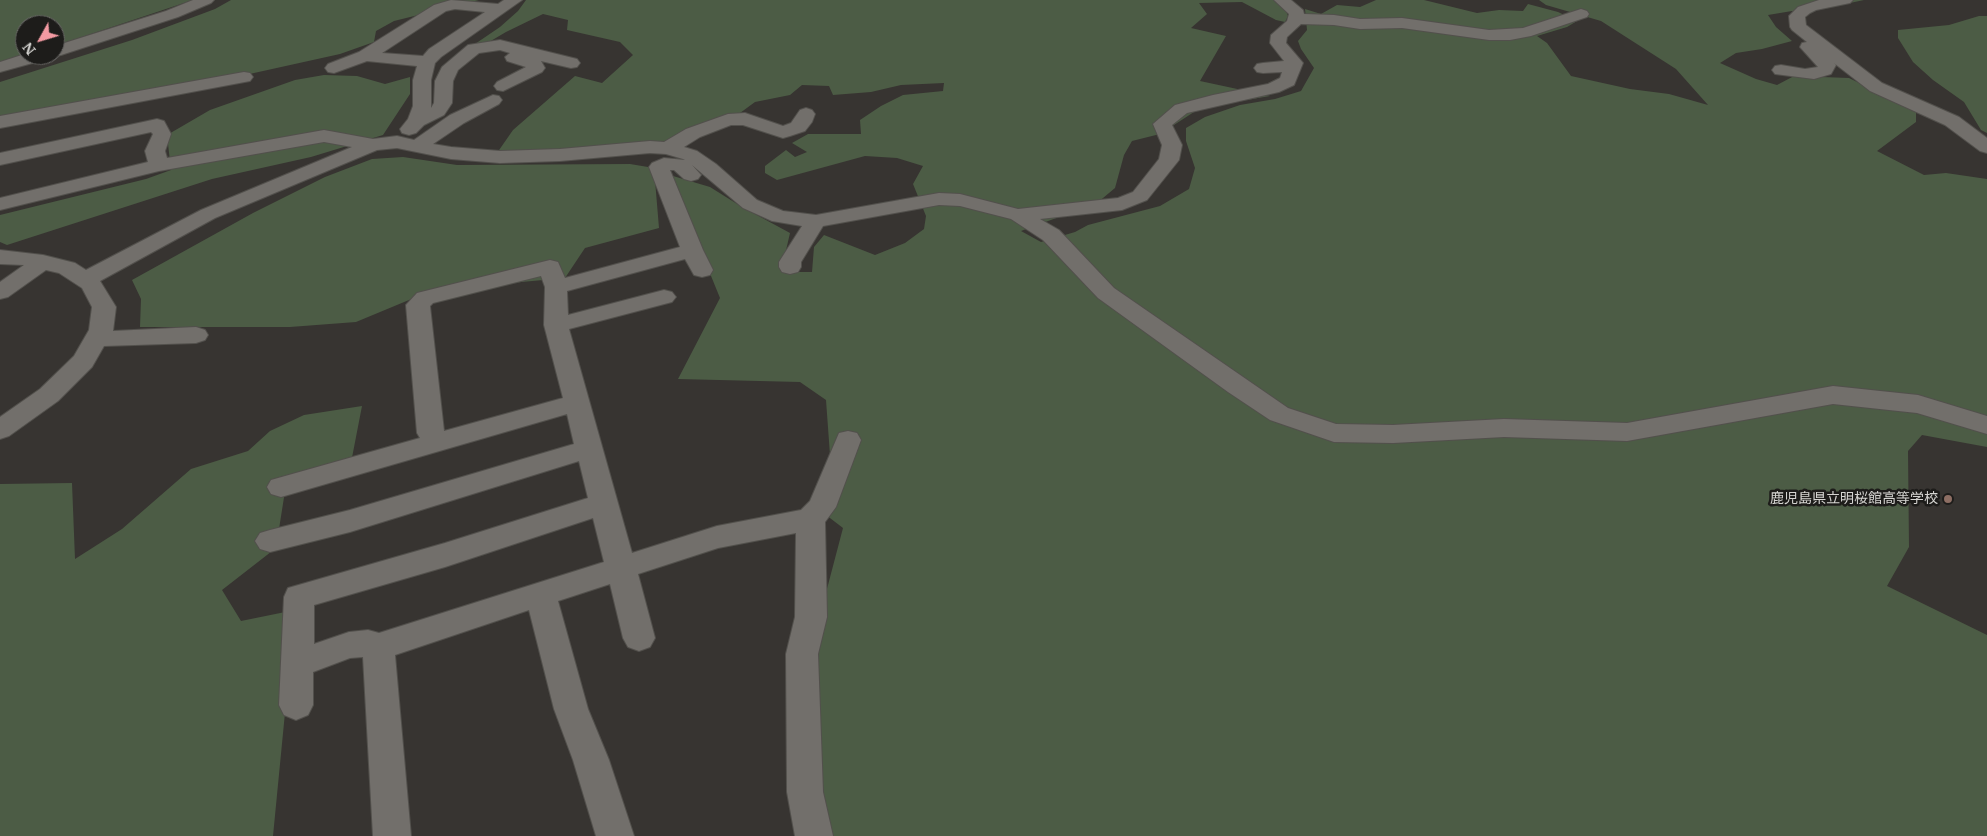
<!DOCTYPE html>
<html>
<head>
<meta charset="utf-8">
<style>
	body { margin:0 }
	#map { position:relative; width:1987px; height:836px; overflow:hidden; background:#373431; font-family:Merriweather,serif }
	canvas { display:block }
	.north { position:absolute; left:15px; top:15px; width:50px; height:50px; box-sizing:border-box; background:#1d1c1a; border:1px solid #676664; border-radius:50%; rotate:231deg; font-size:14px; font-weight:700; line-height:20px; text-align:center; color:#d6d5d2 }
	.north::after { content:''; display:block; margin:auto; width:18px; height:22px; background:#f49aa2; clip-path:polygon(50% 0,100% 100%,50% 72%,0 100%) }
</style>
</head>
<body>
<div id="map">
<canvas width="1987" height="836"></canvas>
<div class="north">N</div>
</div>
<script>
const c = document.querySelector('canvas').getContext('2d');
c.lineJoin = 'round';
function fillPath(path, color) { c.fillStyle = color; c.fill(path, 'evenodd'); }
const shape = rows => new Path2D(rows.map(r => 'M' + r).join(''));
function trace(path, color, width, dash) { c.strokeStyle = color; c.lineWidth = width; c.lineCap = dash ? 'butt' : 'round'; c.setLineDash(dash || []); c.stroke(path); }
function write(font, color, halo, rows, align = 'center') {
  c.font = font + ' Merriweather,"Noto Sans JP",serif'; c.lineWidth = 5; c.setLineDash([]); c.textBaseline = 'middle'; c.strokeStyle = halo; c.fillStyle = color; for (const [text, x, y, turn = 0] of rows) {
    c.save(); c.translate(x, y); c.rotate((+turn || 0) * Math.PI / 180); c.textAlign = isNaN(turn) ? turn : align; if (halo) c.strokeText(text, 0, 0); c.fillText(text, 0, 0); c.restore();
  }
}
fillPath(shape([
	[0,0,193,0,55,46,55,25,25,25,25,55,0,63],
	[231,0,479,0,394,21,376,31,374,42,340,54,245,75,0,119,0,82,132,40,215,9],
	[526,0,1278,0,1284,5,1288,16,1285,22,1276,20,1242,2,1199,3,1207,14,1191,28,1226,36,1200,81,1270,96,1223,104,1194,112,1160,134,1132,141,1124,155,1115,188,1097,203,1021,231,1041,242,1075,232,1088,225,1160,206,1189,189,1195,168,1186,141,1186,128,1205,117,1240,105,1275,99,1301,91,1314,68,1301,49,1298,41,1307,30,1305,9,1321,14,1337,5,1360,7,1376,0,1424,0,1477,13,1499,10,1523,11,1528,4,1558,12,1577,21,1567,27,1537,36,1547,43,1571,76,1630,89,1669,94,1708,105,1676,69,1601,21,1546,5,1539,0,1864,0,1817,10,1792,11,1768,15,1776,27,1792,41,1762,49,1736,53,1720,63,1756,79,1777,85,1794,76,1849,78,1916,111,1916,122,1877,151,1924,175,1946,173,1987,179,1987,447,1922,435,1908,451,1909,547,1887,586,1987,635,1987,836,828,836,815,781,813,690,823,604,843,528,826,515,830,455,826,400,800,382,678,379,720,298,709,271,670,196,673,176,710,187,742,207,790,233,781,272,812,272,814,247,824,235,875,255,905,243,924,229,926,216,913,184,923,166,897,158,865,156,777,180,765,173,765,166,786,150,795,157,807,152,792,143,808,134,861,134,860,120,881,106,903,95,943,91,944,83,901,85,871,92,833,95,829,86,802,85,790,95,755,102,740,113,694,127,654,153,497,153,513,130,575,76,602,83,633,55,620,42,567,30,568,20,543,14,506,32,462,58,472,46,500,27,518,11],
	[1979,16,1987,16,1987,133,1981,130,1964,102,1933,80,1913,62,1898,38,1898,30,1949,25],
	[324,75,357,76,385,84,410,77,410,94,383,135,311,157,212,179,7,245,0,242,0,215,146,179,171,170,167,135,210,110,295,80],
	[403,157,457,165,630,164,654,168,659,228,585,248,565,278,467,287,421,295,356,322,290,327,140,327,141,299,132,280,253,213,325,177,372,159],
	[362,406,350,468,285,491,276,548,222,590,241,621,295,610,273,836,0,836,0,484,72,483,75,559,122,529,191,469,248,451,270,431,304,415]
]), '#4c5c45');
const minor = shape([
	[193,0,214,0,211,3,178,17,61,55,55,56,51,55,55,55,55,46,166,11,193,0],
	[451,0,498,4,504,0,522,0,441,57,435,63,431,80,431,108,434,103,435,81,442,67,468,45,500,40,577,59,580,63,577,67,571,68,541,61,545,68,542,72,503,91,497,90,494,86,497,82,526,67,507,61,505,57,510,53,500,50,479,53,458,70,453,81,452,103,444,115,424,125,416,133,409,135,402,133,400,129,408,119,413,106,413,80,417,66,367,61,334,73,328,72,325,68,328,64,359,52,434,5,451,0],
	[455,9,485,12,429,49,423,56,382,53,446,11,455,9],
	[1274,0,1291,0,1303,10,1304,14,1334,15,1360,19,1402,18,1489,30,1523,28,1581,9,1587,11,1589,14,1587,17,1531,36,1510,40,1489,40,1402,28,1360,29,1334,25,1301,24,1287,37,1286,43,1303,63,1294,85,1279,92,1187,113,1172,125,1182,145,1179,160,1147,200,1122,210,1040,219,1059,230,1114,288,1288,408,1336,424,1393,425,1504,419,1627,423,1833,386,1918,395,1987,416,1987,434,1917,413,1833,404,1627,441,1504,437,1393,443,1334,442,1270,420,1228,392,1098,298,1043,240,1011,219,960,206,939,205,823,226,801,262,801,267,798,272,790,274,782,272,779,267,779,262,802,226,772,221,743,208,692,165,701,175,698,179,691,181,684,179,674,170,670,170,703,250,713,270,710,275,702,277,694,275,685,259,567,291,568,315,664,290,672,292,676,297,672,302,569,329,632,553,717,526,801,510,810,501,839,433,848,431,857,433,861,440,836,507,825,522,827,617,818,654,823,792,833,836,795,836,787,792,786,654,795,617,796,533,718,548,638,574,655,638,650,647,639,651,628,647,623,638,610,584,558,601,588,709,609,760,634,836,596,836,573,760,554,709,529,610,395,655,411,836,373,836,363,657,350,658,313,672,313,705,308,715,296,720,284,715,279,705,284,597,288,588,445,543,588,498,579,461,350,532,270,552,260,549,255,541,260,533,270,530,350,510,574,444,567,414,281,497,271,494,267,487,271,480,420,438,417,433,406,305,417,293,550,260,558,262,565,278,680,247,649,167,652,163,664,158,685,160,683,159,666,154,650,153,560,161,500,163,451,159,397,148,377,150,215,218,100,281,116,307,113,331,196,327,205,330,208,335,205,340,196,343,104,346,92,367,58,401,9,436,0,439,0,417,40,389,74,356,89,330,92,307,82,288,59,273,46,270,8,297,0,299,0,282,24,265,0,264,0,250,43,255,75,263,86,270,201,210,352,147,324,142,159,171,0,210,0,198,148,162,145,151,153,134,151,132,0,165,0,153,157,119,164,121,171,134,165,151,167,158,324,130,373,139,397,136,414,140,450,115,493,95,499,96,502,100,499,104,464,123,433,144,451,147,500,151,560,149,650,141,664,142,686,129,728,114,745,113,783,126,791,123,800,110,806,108,812,110,815,114,812,122,805,131,790,136,783,138,743,125,731,125,700,137,684,147,697,151,716,164,757,200,783,211,816,215,939,193,960,194,1018,209,1118,198,1133,192,1159,159,1162,145,1153,124,1175,105,1213,95,1268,84,1280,78,1282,72,1263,73,1257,72,1254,68,1257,64,1263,63,1284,61,1270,43,1271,35,1287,21,1289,14,1274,0],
	[541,276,545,287,544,325,563,398,444,431,430,306,433,303,541,276],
	[593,518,604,562,379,633,368,630,349,632,314,644,314,605,445,567,593,518],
	[1819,0,1853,0,1850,3,1816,10,1810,13,1805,17,1806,25,1882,83,1959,117,1987,138,1987,153,1980,151,1945,125,1870,91,1834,63,1836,65,1831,74,1814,79,1775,74,1772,70,1775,66,1781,65,1805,69,1818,67,1800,47,1802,43,1807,42,1792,30,1790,27,1789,16,1798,7,1819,0],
	[25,54,49,55,47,59,0,72,0,62,25,54],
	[244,72,250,73,253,77,250,81,0,128,0,116,244,72]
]);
trace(minor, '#52504c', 2);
fillPath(minor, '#726f6b');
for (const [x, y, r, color] of [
	[1948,499,5,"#8d6e63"]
]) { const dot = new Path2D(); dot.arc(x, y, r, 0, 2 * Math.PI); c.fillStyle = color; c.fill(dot); trace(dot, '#1d1c1a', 2); }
write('14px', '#d6d5d2', '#1d1c1a', [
	["鹿児島県立明桜館高等学校",1938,499]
], 'right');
</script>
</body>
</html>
